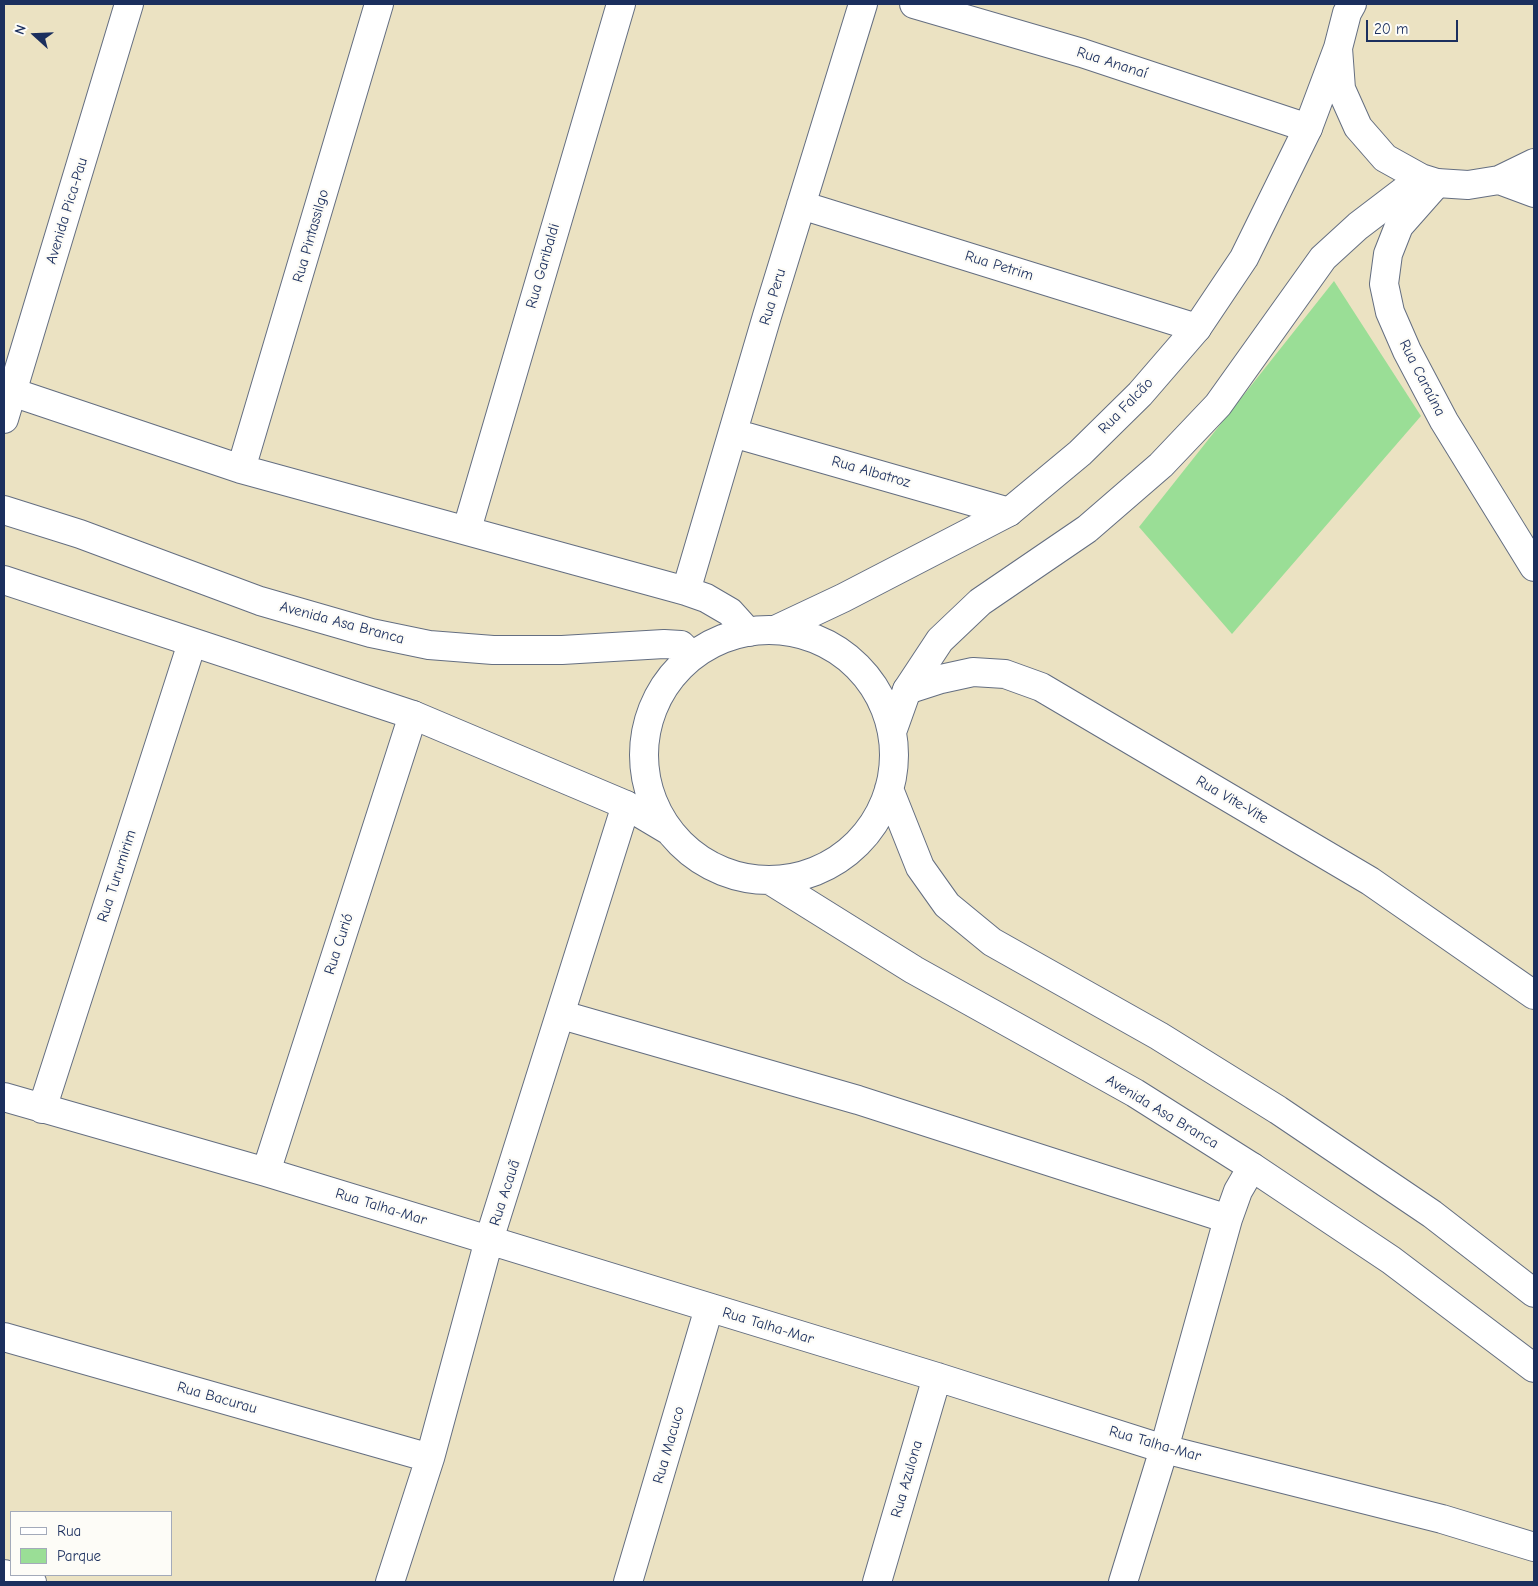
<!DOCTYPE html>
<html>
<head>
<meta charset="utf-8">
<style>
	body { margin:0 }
	#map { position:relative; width:1538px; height:1586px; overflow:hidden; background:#ebe2c2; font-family:"Comic Neue",sans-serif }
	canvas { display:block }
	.frame { position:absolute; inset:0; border:5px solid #1b2f5e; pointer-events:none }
	.legend { position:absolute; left:10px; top:1511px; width:162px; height:65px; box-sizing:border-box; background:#fdfcf7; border:1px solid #a3aaba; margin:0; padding:6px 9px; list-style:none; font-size:15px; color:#1b2f5e }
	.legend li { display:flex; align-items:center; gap:10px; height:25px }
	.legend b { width:25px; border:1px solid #a3aaba }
	.north { position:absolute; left:10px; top:10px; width:50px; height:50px; -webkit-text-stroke:4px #fdfcf7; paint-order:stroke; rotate:290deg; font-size:14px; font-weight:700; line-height:20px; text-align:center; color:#1b2f5e }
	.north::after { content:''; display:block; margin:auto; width:18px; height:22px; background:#1b2f5e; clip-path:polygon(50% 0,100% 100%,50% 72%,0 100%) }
	.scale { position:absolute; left:1366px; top:20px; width:92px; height:22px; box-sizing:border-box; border:2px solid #1b2f5e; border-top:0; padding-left:6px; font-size:15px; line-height:18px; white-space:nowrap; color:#1b2f5e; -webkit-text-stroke:4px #fdfcf7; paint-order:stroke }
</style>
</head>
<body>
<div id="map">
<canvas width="1538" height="1586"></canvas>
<div class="frame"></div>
<ul class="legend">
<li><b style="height:6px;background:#fff"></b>Rua</li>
<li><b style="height:14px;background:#9ade96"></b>Parque</li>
</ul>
<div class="north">N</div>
<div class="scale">20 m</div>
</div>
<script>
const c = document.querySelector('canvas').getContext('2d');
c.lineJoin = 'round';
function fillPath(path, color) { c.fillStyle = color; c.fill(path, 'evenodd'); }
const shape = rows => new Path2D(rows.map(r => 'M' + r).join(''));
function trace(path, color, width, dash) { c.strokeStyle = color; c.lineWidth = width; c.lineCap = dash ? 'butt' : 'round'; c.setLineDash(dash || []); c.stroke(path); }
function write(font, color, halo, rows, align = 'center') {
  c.font = font + ' "Comic Neue",sans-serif'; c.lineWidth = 4.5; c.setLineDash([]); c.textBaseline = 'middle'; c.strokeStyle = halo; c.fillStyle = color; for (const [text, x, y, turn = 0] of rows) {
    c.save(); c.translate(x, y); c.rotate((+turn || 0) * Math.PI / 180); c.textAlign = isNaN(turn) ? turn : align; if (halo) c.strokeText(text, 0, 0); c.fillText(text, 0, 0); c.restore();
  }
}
fillPath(shape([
	[1334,281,1421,416,1232,634,1139,527]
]), '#9ade96');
const minor = shape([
	[914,4,1082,53,1308,128],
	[1437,183,1399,226,1388,254,1384,284,1390,312,1407,351,1444,421,1534,567],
	[801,205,1197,328],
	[12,392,241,469,686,591,706,598,730,612,748,632],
	[733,433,1009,512],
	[241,469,379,4],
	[467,529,621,4],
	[686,591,767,316,863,4],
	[907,690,941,679,973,672,1005,674,1041,687,1370,881,1534,995],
	[562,1015,858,1100,1228,1219],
	[4,1097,266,1172,937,1377,1164,1449,1442,1519,1534,1547],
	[42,1109,192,643],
	[266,1172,413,715],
	[4,1337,430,1458],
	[4,1574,32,1582],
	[390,1582,430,1458,489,1240,626,805],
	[628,1582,709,1308],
	[877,1582,937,1377],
	[1123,1582,1164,1449,1228,1219,1238,1191,1252,1167]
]);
const tertiary = shape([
	[1352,4,1347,13,1338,48,1341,89,1358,127,1385,158,1421,178,1437,183,1468,185,1499,180,1534,163],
	[1499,180,1534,193],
	[4,419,129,4],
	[4,510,80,534,260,601,371,633,429,645,493,650,562,650,664,644,681,645,692,656],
	[4,580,413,715,626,805,668,830],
	[775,630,843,598,1009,512,1080,453,1140,394,1197,328,1244,258,1308,128,1338,48],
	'644 755a125 125 0 1 1 250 0a125 125 0 1 1-250 0Z',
	[892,732,907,690,940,640,980,602,1087,529,1161,465,1218,405,1323,258,1358,226,1421,178],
	[889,789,920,867,947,905,992,942,1159,1036,1278,1110,1432,1214,1534,1293],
	[773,882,914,970,1135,1093,1252,1167,1391,1260,1534,1368]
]);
trace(minor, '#646e81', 30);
trace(tertiary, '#646e81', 30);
trace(minor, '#fff', 28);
trace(tertiary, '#fff', 28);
write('15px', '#1b2f5e', '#fdfcf7', [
	["Rua Ananaí",1112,63,18],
	["Avenida Pica-Pau",67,211,-73],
	["Rua Pintassilgo",311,236,-74],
	["Rua Garibaldi",543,266,-74],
	["Rua Petrim",999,266,17],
	["Rua Peru",773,297,-73],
	["Rua Caraúna",1422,378,63],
	["Rua Falcão",1126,406,-46],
	["Rua Albatroz",871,472,16],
	["Avenida Asa Branca",342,623,15],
	["Rua Vite-Vite",1232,800,30],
	["Rua Turumirim",117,876,-72],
	["Rua Curió",339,944,-72],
	["Avenida Asa Branca",1162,1112,31],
	["Rua Acauã",505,1193,-72],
	["Rua Talha-Mar",381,1207,17],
	["Rua Talha-Mar",768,1326,17],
	["Rua Bacurau",217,1398,16],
	["Rua Talha-Mar",1155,1444,16],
	["Rua Macuco",669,1445,-74],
	["Rua Azulona",907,1479,-74]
]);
</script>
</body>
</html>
